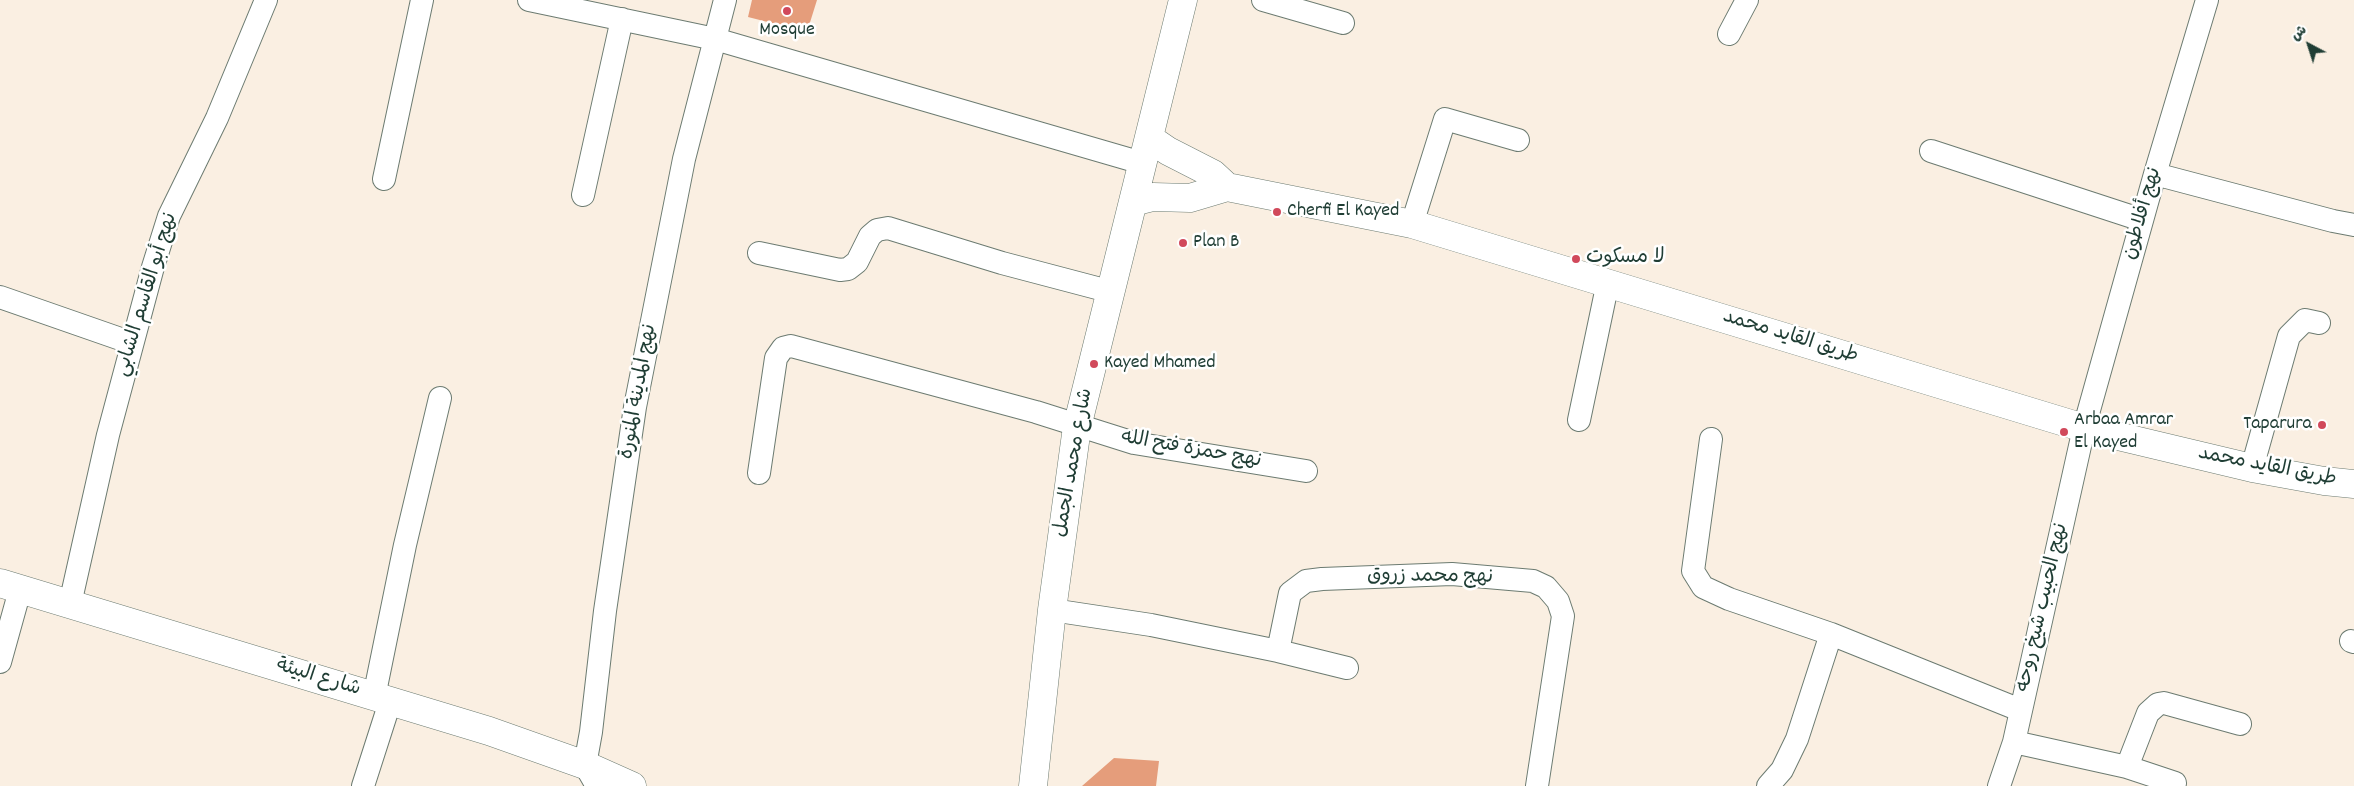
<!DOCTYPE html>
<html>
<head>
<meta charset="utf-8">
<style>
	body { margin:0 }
	#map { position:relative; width:2354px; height:786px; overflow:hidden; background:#faefe2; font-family:Dekko,"Playpen Sans Arabic",sans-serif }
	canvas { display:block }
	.north { position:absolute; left:2284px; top:20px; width:50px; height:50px; -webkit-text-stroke:4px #fff; paint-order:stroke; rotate:320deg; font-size:14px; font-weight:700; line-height:20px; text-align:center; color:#1f3d34 }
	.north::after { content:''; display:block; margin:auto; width:18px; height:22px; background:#1f3d34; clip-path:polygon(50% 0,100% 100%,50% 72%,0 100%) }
</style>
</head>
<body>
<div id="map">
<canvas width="2354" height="786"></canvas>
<div class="north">ش</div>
</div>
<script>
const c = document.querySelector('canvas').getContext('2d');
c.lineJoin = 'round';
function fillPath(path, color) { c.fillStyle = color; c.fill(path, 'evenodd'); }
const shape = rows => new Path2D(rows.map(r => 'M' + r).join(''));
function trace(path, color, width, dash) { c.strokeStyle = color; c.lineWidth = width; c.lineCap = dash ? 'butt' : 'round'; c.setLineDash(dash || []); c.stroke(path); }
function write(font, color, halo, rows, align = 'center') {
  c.font = font + ' Dekko,"Playpen Sans Arabic",sans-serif'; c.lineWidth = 5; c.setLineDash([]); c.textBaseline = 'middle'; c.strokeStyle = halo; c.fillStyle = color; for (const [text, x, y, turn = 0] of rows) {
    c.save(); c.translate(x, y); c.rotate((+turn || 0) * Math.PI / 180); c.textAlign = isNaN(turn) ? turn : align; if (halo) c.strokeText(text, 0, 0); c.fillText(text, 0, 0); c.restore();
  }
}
fillPath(shape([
	[752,0,817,0,807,32,748,17],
	[1114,758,1159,761,1156,786,1082,786]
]), '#e59d7b');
const minor = shape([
	[529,0,715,39,1142,163],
	[1263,0,1343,23],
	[1729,34,1747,0],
	[1931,151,2142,220],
	[2155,174,2333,221,2354,225],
	[384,179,422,0],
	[583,195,622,19],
	[1412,224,1445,119,1518,140],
	[759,253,840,270,848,269,857,262,870,236,877,230,888,228,1002,263,1112,292],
	[0,297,132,343],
	[1579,420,1608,282],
	[1711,439,1693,571,1703,587,1729,599,1831,634,2020,710],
	[2252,468,2289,336,2305,320,2319,323],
	[759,473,776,358,783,348,791,346,1036,412,1134,443,1306,471],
	[70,604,108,435,153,267,169,216,217,118,266,0],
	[1052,610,1151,625,1278,651,1347,668],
	[2351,641,2354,642],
	[1278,651,1290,593,1306,581,1322,579,1452,574,1533,581,1546,587,1558,601,1563,616,1537,786],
	[0,662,20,590],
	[374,697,405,545,440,398],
	[2014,742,2127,767,2175,783],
	[2127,767,2148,713,2158,704,2164,703,2240,724],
	[363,786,390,702],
	[597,786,585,765,591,732,605,611,635,407,684,159,725,0],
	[1768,786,1782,770,1797,739,1831,634],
	[1999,786,2014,742,2084,428,2155,174,2207,0]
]);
const tertiary = shape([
	[1149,138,1168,151,1213,174,1227,187],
	[1133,202,1153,197,1190,198,1227,187,1412,224,2084,428,2252,468,2324,481,2354,484],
	[0,583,489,731,585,765,632,786],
	[1033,786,1052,610,1077,427,1183,0]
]);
trace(minor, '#6c7b71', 24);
trace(tertiary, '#6c7b71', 29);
trace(minor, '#fff', 22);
trace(tertiary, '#fff', 28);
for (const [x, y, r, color] of [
	[787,11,5,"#d1495b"],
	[1277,212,5,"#d1495b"],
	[1183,243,5,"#d1495b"],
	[1576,259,5,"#d1495b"],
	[1094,364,5,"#d1495b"],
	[2322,425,5,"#d1495b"],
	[2064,432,5,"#d1495b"]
]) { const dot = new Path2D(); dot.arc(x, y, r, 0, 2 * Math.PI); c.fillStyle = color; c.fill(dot); trace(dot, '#fff', 2); }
write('20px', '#1f3d34', '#fff', [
	["Mosque",787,31,"center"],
	["Cherfi El Kayed",1287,212],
	["Plan B",1193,243],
	["لا مسكوت",1586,259],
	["Kayed Mhamed",1104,364],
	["Arbaa Amrar",2074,421],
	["El Kayed",2074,444],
	["Taparura",2312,425,"right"]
], 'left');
write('20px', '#1f3d34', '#fff', [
	["نهج أفلاطون",2144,214,-74],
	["نهج أبو القاسم الشابي",148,295,-73],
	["طريق القايد محمد",1790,338,17],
	["نهج المدينة المنورة",640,392,-80],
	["نهج حمزة فتح الله",1191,451,10],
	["شارع محمد الجمل",1075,463,-80],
	["طريق القايد محمد",2267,468,11],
	["نهج محمد زروق",1430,578,1],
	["نهج الحبيب شيخ روحه",2044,608,-77],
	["شارع البيئة",318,679,17]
]);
</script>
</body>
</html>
